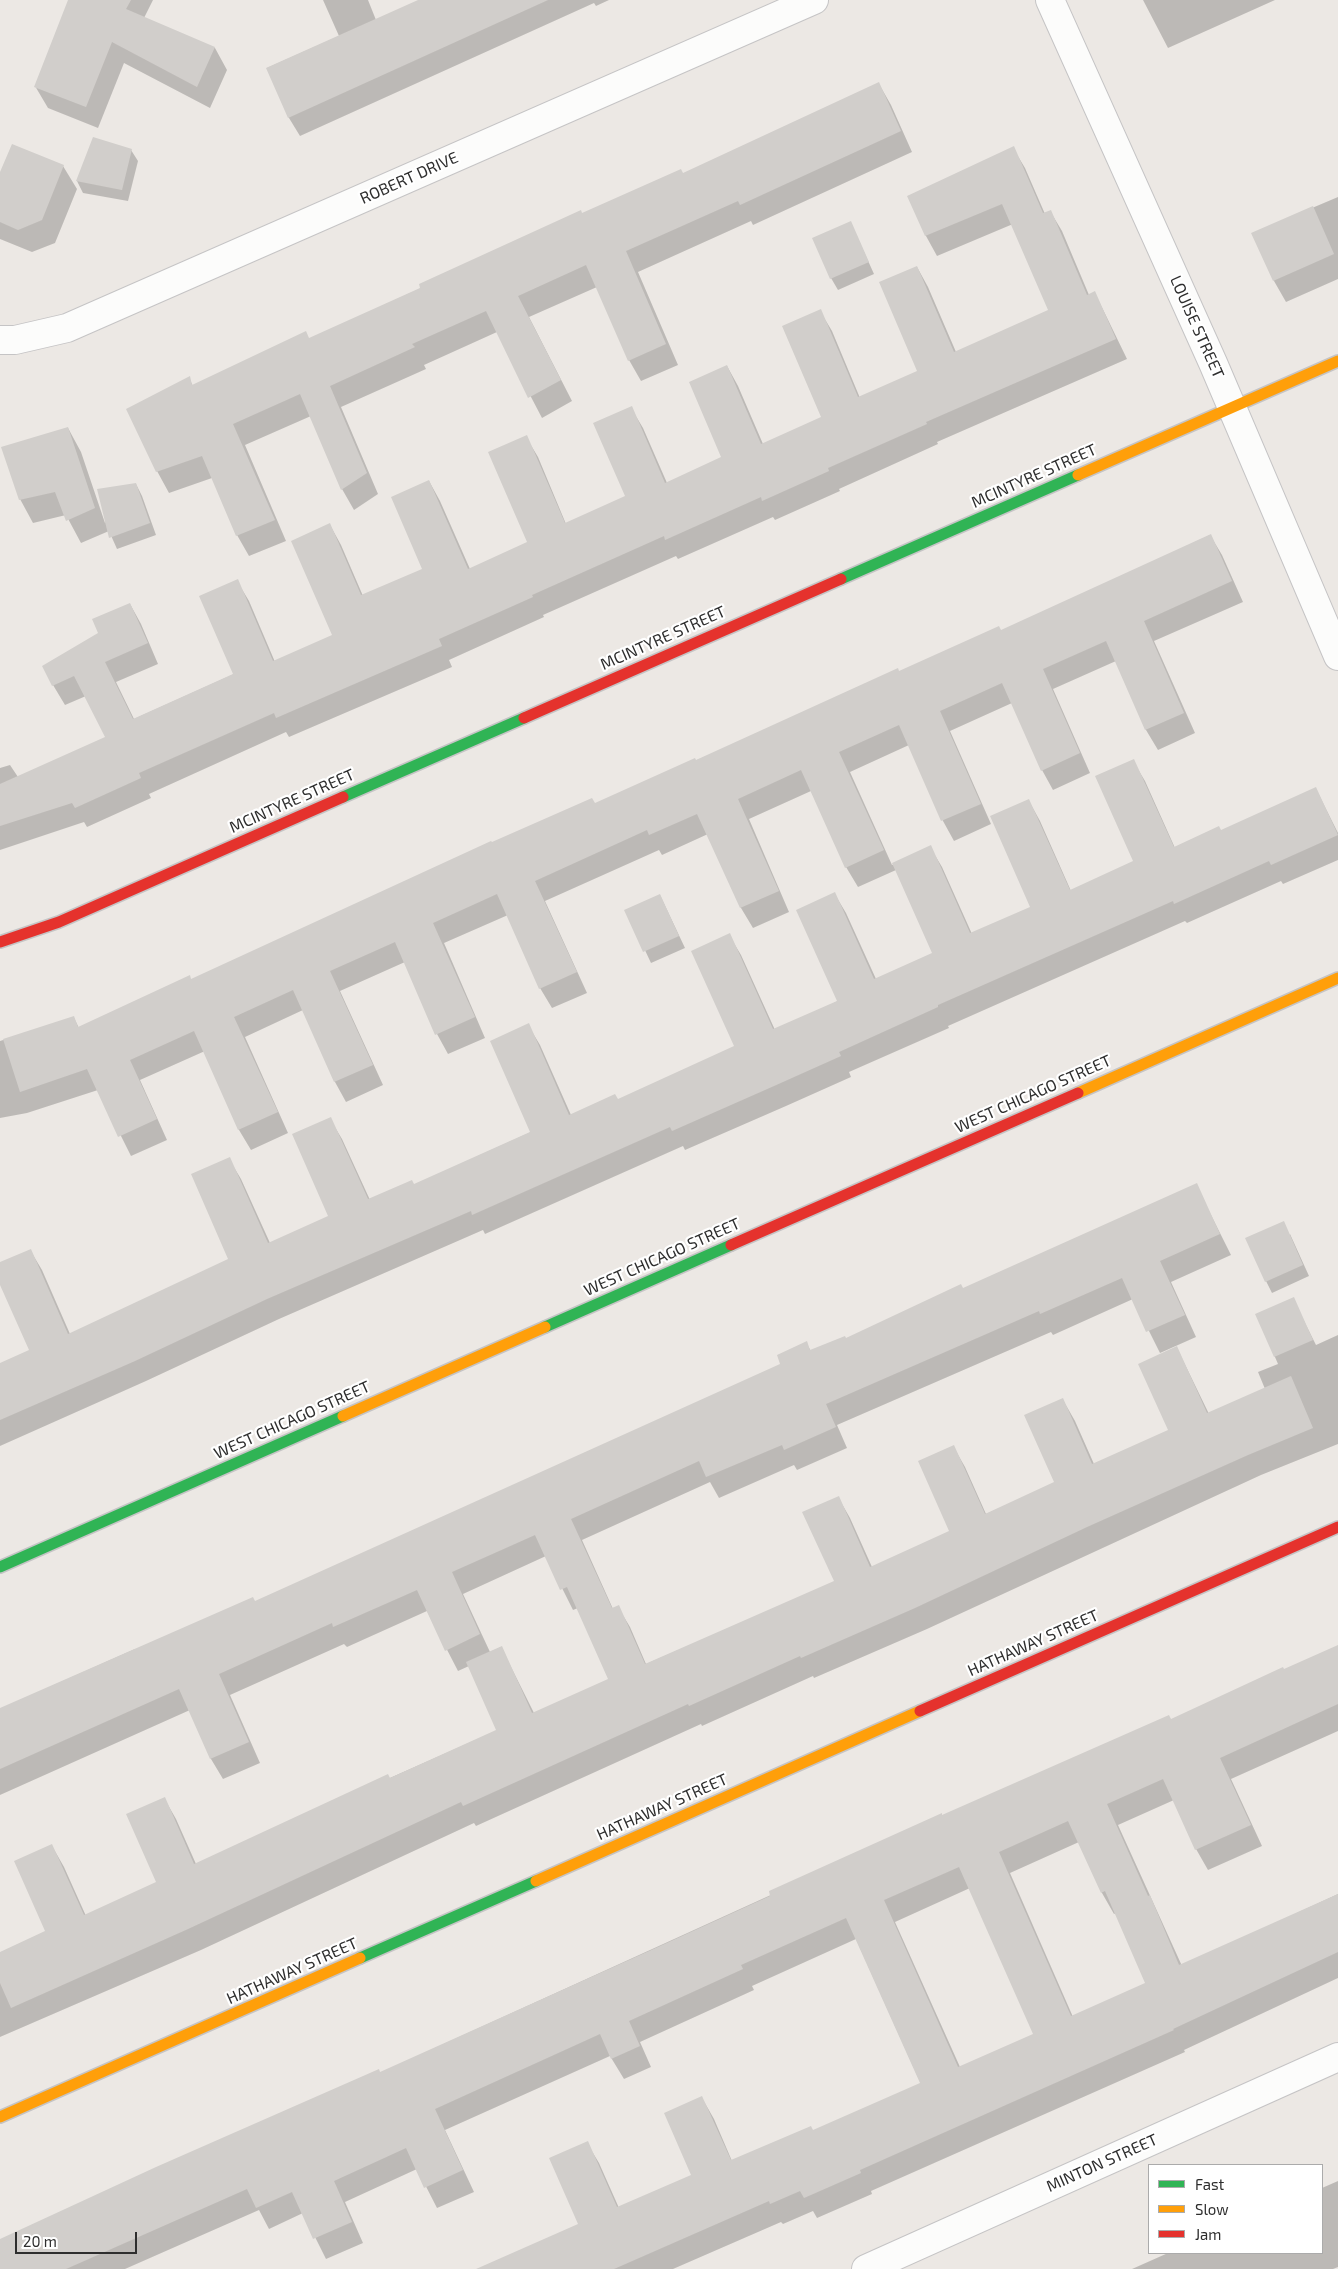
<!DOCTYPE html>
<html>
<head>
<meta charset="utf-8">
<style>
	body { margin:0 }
	#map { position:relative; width:1338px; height:2269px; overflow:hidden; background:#ece8e4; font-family:"Exo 2",sans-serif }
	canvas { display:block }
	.legend { position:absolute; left:1148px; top:2164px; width:175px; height:90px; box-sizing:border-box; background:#fff; border:1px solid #ababab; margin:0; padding:6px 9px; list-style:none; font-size:15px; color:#2e2e2e }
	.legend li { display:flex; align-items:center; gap:10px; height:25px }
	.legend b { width:25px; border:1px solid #ababab }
	.scale { position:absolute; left:15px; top:2232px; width:122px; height:22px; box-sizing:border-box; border:2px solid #2e2e2e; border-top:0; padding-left:6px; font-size:15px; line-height:18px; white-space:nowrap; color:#2e2e2e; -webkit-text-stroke:4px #fff; paint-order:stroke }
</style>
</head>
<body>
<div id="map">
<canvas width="1338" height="2269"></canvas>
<ul class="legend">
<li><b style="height:6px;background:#30b455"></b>Fast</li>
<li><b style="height:6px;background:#ff9f0a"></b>Slow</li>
<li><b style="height:6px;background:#e5322d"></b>Jam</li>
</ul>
<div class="scale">20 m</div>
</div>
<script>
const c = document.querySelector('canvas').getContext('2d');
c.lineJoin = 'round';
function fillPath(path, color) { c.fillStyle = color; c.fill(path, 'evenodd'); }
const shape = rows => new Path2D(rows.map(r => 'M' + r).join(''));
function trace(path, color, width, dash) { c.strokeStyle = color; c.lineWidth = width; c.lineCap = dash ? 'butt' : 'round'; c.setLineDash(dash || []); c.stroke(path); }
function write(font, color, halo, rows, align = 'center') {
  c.font = font + ' "Exo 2",sans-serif'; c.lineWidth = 4.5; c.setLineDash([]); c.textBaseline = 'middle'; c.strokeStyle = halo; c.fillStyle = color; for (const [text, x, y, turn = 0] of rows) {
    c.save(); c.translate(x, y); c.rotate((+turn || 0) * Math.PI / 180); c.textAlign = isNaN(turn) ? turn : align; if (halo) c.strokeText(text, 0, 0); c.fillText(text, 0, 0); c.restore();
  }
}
fillPath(shape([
	[70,0,153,0,144,18,215,48,227,70,210,108,124,63,98,128,48,108,35,86],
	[323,0,368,0,376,20,421,0,609,0,596,6,594,3,300,136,289,118,267,68,339,36],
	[1143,0,1275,0,1168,48],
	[879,84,891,105,912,152,753,225,751,221,638,272,678,365,641,381,629,360,597,287,529,317,572,401,542,418,497,332,424,365,426,369,341,407,378,494,354,510,342,489,311,416,245,445,286,541,249,556,237,535,212,478,169,493,157,471,189,378,193,386,309,339,582,215,683,174],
	[94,139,131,150,138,161,128,201,83,193,77,181],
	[1013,148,1025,168,1045,214,1050,211,1062,231,1089,295,1095,293,1127,359,937,442,938,444,839,489,840,491,775,520,773,517,678,559,676,556,543,615,544,617,449,660,452,667,289,737,286,732,149,794,151,798,87,827,84,822,0,850,0,768,10,765,18,777,107,737,86,696,65,705,53,685,100,634,130,604,141,624,158,664,116,682,134,719,234,674,237,581,249,601,275,662,334,636,330,525,341,545,363,596,424,570,429,481,440,501,470,569,529,543,526,437,538,457,566,524,627,497,631,408,643,428,667,483,723,458,727,366,738,386,763,444,823,417,820,311,832,331,860,398,919,372,917,267,928,287,956,352,1050,310,1013,224,937,256,926,236,909,196],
	[63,166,77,189,55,243,32,252,0,239,0,176],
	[1338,197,1338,279,1286,302,1274,281,1253,233],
	[851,223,874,274,838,290,831,278],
	[68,428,81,452,105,523,136,484,142,496,156,535,117,549,109,531,81,543,66,515,33,523,20,499],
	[1210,535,1222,555,1243,602,1154,641,1195,733,1158,750,1146,730,1116,661,1053,689,1090,773,1053,790,1042,770,1012,703,950,731,991,824,954,841,943,821,909,745,850,772,892,865,930,847,942,867,972,934,1032,907,1029,801,1040,821,1071,891,1135,862,1133,761,1145,781,1175,848,1221,831,1316,789,1338,833,1338,860,1283,884,1281,881,1187,923,1185,921,948,1026,949,1028,849,1072,851,1077,786,1106,685,1150,683,1146,485,1234,483,1230,279,1319,146,1381,0,1446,0,1365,31,1351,0,1282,0,1264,30,1250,42,1270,70,1334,230,1260,229,1159,241,1179,270,1243,330,1217,330,1119,342,1139,370,1200,414,1185,531,1132,528,1025,540,1045,571,1115,618,1100,735,1047,729,935,741,955,775,1030,838,1001,834,893,846,913,876,979,934,953,896,870,858,887,846,867,811,791,749,819,789,912,753,928,741,908,708,834,662,855,659,850,545,901,587,993,552,1008,540,988,508,915,444,943,485,1038,448,1054,437,1034,405,962,340,991,383,1085,346,1102,335,1082,303,1010,245,1037,288,1133,251,1150,239,1130,205,1051,140,1080,167,1140,131,1156,98,1090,27,1113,0,1118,0,1041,74,1018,79,1028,191,980,491,844,595,804,899,673,1001,632],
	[660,895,685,948,651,963,626,910],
	[1196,1185,1231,1255,1171,1282,1196,1337,1160,1353,1133,1299,1053,1335,1051,1332,837,1425,847,1448,797,1470,794,1465,719,1498,710,1482,582,1540,613,1609,618,1607,630,1627,646,1664,836,1582,838,1497,850,1518,872,1567,951,1532,953,1446,965,1467,986,1514,1056,1483,1063,1400,1075,1421,1094,1464,1170,1430,1177,1348,1209,1414,1265,1389,1258,1372,1278,1364,1257,1315,1293,1299,1316,1345,1338,1335,1338,1444,1261,1475,927,1629,814,1678,813,1676,702,1726,701,1724,476,1826,474,1823,201,1950,0,2037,0,1953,47,1932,52,1846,64,1867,86,1916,158,1883,164,1798,176,1819,196,1864,498,1730,469,1666,458,1671,427,1611,347,1647,344,1644,230,1695,260,1763,223,1779,211,1759,190,1710,0,1795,0,1709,135,1649,136,1651,255,1603,782,1364,806,1343,811,1351,845,1339,963,1289],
	[546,1556,573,1610,578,1608,610,1679,534,1713,501,1647,490,1652,463,1594],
	[1290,1234,1309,1276,1272,1293,1266,1281],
	[1338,1646,1338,1731,1231,1779,1262,1846,1208,1870,1196,1849,1174,1800,1118,1825,1182,1966,1338,1894,1338,1978,1184,2050,1185,2052,871,2191,872,2194,817,2218,813,2211,783,2224,781,2222,673,2269,480,2269,580,2225,587,2143,599,2163,619,2208,693,2176,702,2098,714,2119,732,2161,813,2132,921,2084,856,1939,752,1986,754,1990,640,2042,651,2067,624,2079,610,2056,445,2130,474,2192,437,2208,417,2169,345,2202,363,2243,326,2259,303,2213,269,2229,259,2210,125,2269,0,2269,0,2240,380,2073,942,1817,1171,1720],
	[1079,1842,1102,1893,1114,1914,1116,1913,1146,1984,1073,2017,1010,1873],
	[970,1888,1035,2035,960,2067,895,1922],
	[1338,2181,1338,2267,1333,2269,1132,2269,1168,2253,1322,2253,1322,2188]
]), '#0003');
fillPath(shape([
	[68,0,131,0,126,9,215,47,197,87,112,42,86,107,34,87],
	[418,0,548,0,288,118,266,68],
	[879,82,901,131,740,205,738,201,626,251,666,344,628,361,586,265,518,296,561,380,528,398,486,311,412,344,415,347,330,386,367,473,341,490,300,394,233,424,275,520,236,536,202,456,156,472,126,409,190,376,192,385,306,331,309,338,420,288,419,284,581,210,582,213,681,169,683,173],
	[93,137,132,149,122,190,76,181],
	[12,144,64,165,42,220,18,230,0,222,0,172],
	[1014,146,1043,213,1051,210,1087,295,1095,291,1116,339,926,422,927,424,828,468,829,471,762,501,761,497,665,540,664,536,532,595,533,597,439,639,442,646,276,718,274,713,139,773,141,778,75,808,72,803,0,826,0,784,105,737,74,676,52,686,42,666,98,633,92,619,130,603,148,643,105,662,133,719,233,674,199,596,238,579,273,661,332,635,291,541,330,523,361,595,422,569,391,497,429,480,468,569,527,542,488,452,527,435,565,523,625,496,593,423,632,406,665,483,721,457,689,382,727,365,761,444,821,417,782,326,821,309,858,397,917,371,879,282,917,266,954,352,1048,310,1002,204,925,236,907,196],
	[1313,206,1334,254,1273,281,1251,233],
	[851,221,869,262,830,279,812,238],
	[68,427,95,508,66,521,55,492,19,500,1,447],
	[136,483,150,523,109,538,97,489],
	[1211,534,1232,581,1144,621,1184,713,1145,730,1106,641,1043,669,1080,753,1041,771,1002,683,940,711,981,804,941,821,899,725,839,752,884,850,845,868,801,770,738,799,779,891,740,908,697,814,649,835,647,830,535,881,577,972,539,989,497,894,433,923,475,1017,435,1035,395,942,330,971,373,1065,334,1082,293,990,234,1017,278,1112,238,1130,194,1031,130,1060,157,1119,118,1137,87,1069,20,1092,3,1039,74,1016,78,1027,190,975,191,979,491,841,492,842,592,798,595,803,695,758,696,760,898,668,899,671,999,626,1001,630],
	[1134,759,1174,847,1219,826,1221,830,1316,787,1338,835,1271,865,1269,861,1174,904,1173,901,938,1005,938,1007,839,1052,841,1056,774,1086,672,1131,670,1127,472,1215,471,1211,267,1299,135,1361,0,1420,0,1363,29,1350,0,1285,0,1262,31,1249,68,1334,228,1259,191,1174,230,1157,268,1243,328,1216,292,1134,331,1117,368,1199,412,1180,414,1184,530,1132,490,1041,529,1023,569,1115,615,1094,618,1099,734,1046,691,951,730,933,773,1029,837,1001,796,910,835,892,874,979,932,953,892,863,931,845,970,933,1030,907,990,816,1029,799,1070,890,1133,861,1095,776],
	[660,894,679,936,643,952,624,910],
	[1197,1183,1220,1234,1160,1261,1185,1315,1146,1332,1122,1278,1040,1314,1039,1311,826,1404,836,1427,784,1450,782,1445,706,1477,699,1461,571,1519,612,1608,619,1605,645,1664,834,1581,802,1512,839,1496,870,1567,949,1531,918,1461,954,1445,985,1514,1054,1482,1024,1415,1063,1398,1092,1464,1168,1430,1138,1364,1177,1346,1207,1413,1291,1376,1313,1428,1248,1455,1087,1527,915,1608,801,1658,800,1656,689,1706,688,1704,463,1806,461,1802,188,1929,11,2008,0,1983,0,1952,45,1931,14,1861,52,1844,84,1915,156,1882,126,1814,165,1797,194,1864,388,1774,390,1778,496,1730,466,1662,502,1646,532,1713,608,1679,567,1587,560,1590,535,1535,452,1572,480,1634,445,1651,417,1590,333,1627,332,1623,219,1674,249,1742,210,1759,179,1689,0,1769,0,1708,253,1597,255,1601,780,1364,777,1355,807,1341,810,1350,845,1336,846,1338,961,1284,963,1288],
	[1284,1221,1303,1265,1265,1282,1245,1238],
	[1294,1297,1313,1340,1274,1357,1255,1314],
	[1338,1645,1338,1704,1220,1758,1251,1825,1195,1850,1163,1779,1107,1804,1148,1896,1150,1895,1179,1965,1338,1894,1338,1952,1173,2029,1174,2030,860,2170,861,2173,804,2198,800,2191,770,2204,769,2201,614,2269,476,2269,578,2224,549,2158,588,2141,617,2207,691,2175,664,2113,702,2096,731,2160,811,2126,813,2130,920,2083,846,1918,741,1965,743,1969,629,2021,640,2046,611,2059,600,2034,435,2109,463,2170,424,2188,406,2148,334,2181,352,2222,313,2239,292,2192,256,2208,247,2189,66,2269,0,2269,0,2239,156,2167,379,2069,380,2072,658,1947,770,1896,769,1891,942,1813,942,1815,1169,1715,1171,1719,1283,1667,1284,1669],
	[1068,1821,1101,1893,1105,1891,1145,1983,1071,2016,999,1852],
	[959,1867,1033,2034,958,2067,884,1900]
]), '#d1cecb');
const street = shape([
	[1050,0,1213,363,1338,656],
	[0,340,15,340,67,328,814,0],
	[866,2269,1338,2057]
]);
const fast = shape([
	[841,579,1078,475],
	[343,797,524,718],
	[545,1327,731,1245],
	[0,1567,343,1416],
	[360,1958,536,1881]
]);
const slow = shape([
	[1078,475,1338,361],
	[1078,1093,1338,978],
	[343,1416,545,1327],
	[536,1881,920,1711],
	[0,2117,360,1958]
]);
const jam = shape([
	[524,718,841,579],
	[0,942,59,922,343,797],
	[731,1245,1078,1093],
	[920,1711,1338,1527]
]);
trace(street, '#c5c4c5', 30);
trace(fast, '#c5c4c5', 14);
trace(slow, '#c5c4c5', 14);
trace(jam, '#c5c4c5', 14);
trace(street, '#fcfcfb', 28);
trace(fast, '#30b455', 11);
trace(slow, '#ff9f0a', 11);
trace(jam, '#e5322d', 11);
write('16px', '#2e2e2e', '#fff', [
	["ROBERT DRIVE",409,178,-24],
	["LOUISE STREET",1197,327,66],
	["MCINTYRE STREET",1034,476,-24],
	["MCINTYRE STREET",663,638,-24],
	["MCINTYRE STREET",292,801,-24],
	["WEST CHICAGO STREET",1033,1094,-24],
	["WEST CHICAGO STREET",662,1257,-24],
	["WEST CHICAGO STREET",292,1420,-24],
	["HATHAWAY STREET",1033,1643,-24],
	["HATHAWAY STREET",662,1807,-24],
	["HATHAWAY STREET",292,1971,-24],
	["MINTON STREET",1102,2163,-24]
]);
</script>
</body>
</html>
